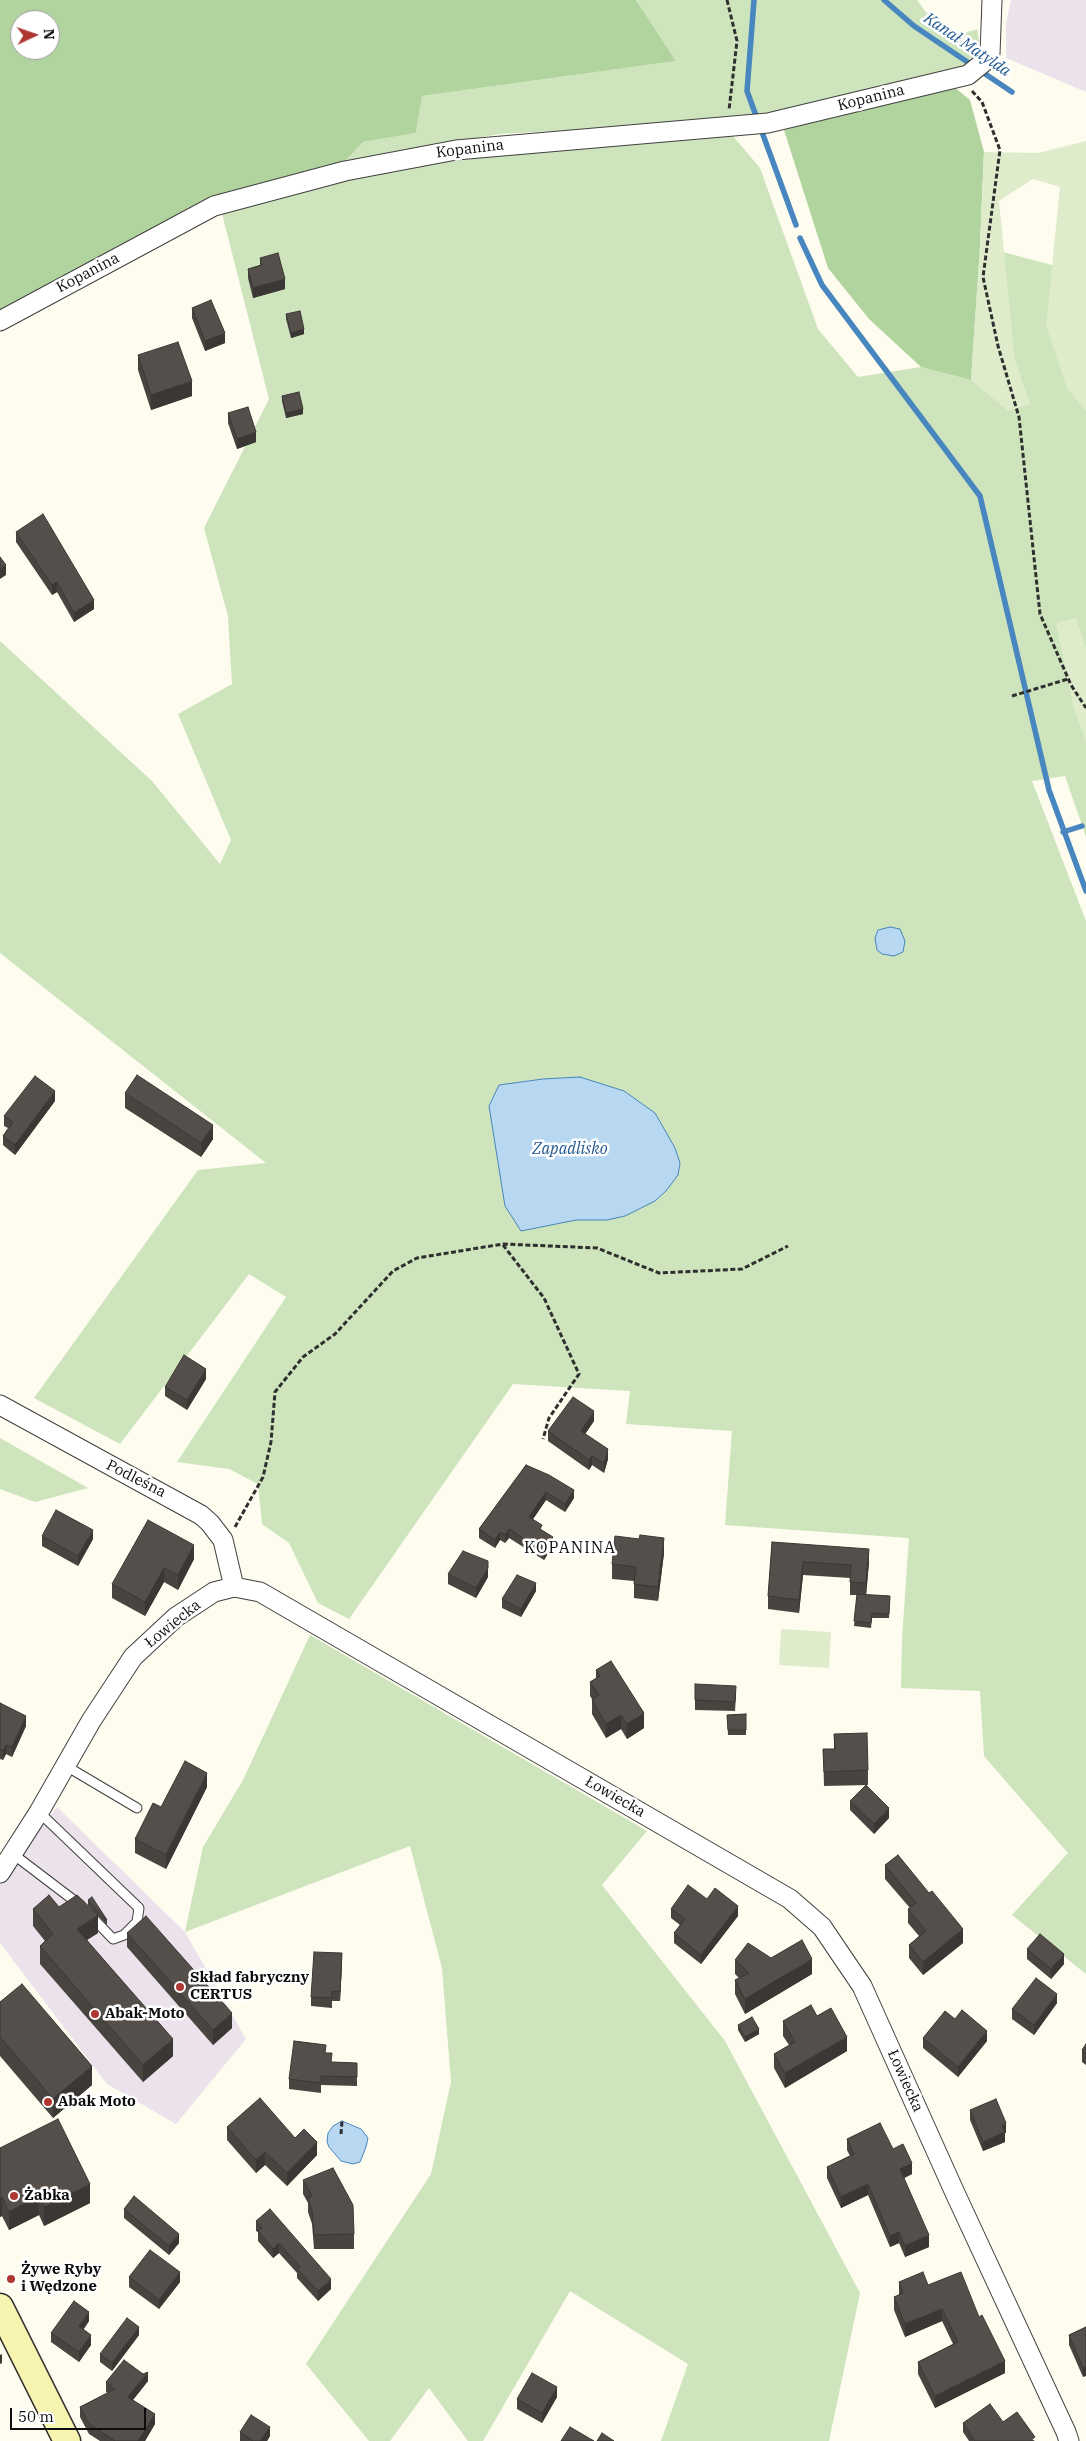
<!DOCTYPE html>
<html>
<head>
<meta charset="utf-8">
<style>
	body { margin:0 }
	#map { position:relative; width:1086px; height:2441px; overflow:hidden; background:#fdfcef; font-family:"IBM Plex Serif",serif }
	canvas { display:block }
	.north { position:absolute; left:10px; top:10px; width:50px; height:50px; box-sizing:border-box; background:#fff; border:1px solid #9e9e9e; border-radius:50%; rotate:87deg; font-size:14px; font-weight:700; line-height:20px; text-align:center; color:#0d0d0d }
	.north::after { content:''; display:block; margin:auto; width:18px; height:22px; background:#ae3733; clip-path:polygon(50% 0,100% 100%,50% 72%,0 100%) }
	.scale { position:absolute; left:10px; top:2408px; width:136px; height:22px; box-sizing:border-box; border:2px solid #0d0d0d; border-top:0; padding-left:6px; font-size:15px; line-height:18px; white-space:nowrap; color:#0d0d0d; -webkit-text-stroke:4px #fff; paint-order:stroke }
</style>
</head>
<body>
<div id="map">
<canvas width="1086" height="2441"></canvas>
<div class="north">N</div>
<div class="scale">50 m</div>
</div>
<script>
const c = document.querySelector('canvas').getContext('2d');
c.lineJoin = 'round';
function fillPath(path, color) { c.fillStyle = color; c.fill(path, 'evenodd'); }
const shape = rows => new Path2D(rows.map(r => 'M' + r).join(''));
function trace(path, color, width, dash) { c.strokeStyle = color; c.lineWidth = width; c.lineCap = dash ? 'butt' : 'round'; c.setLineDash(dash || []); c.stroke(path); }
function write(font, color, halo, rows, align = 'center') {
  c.font = font + ' "IBM Plex Serif",serif'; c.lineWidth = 5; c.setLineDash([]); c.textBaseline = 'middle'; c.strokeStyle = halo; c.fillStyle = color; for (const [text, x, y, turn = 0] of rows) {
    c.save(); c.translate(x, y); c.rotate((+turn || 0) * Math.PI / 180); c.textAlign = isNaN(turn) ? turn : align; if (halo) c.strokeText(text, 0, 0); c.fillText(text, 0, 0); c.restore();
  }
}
fillPath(shape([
	[1011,0,1086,0,1086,92,1006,58,1006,24],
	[57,1807,185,1932,246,2039,176,2124,107,2084,0,1943,0,1880]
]), '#ebe2eb');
fillPath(shape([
	[636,0,917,0,946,39,977,29,980,46,962,70,814,106,734,121,500,134,345,161,363,142,416,133,422,96,676,61],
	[733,136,760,168,818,329,858,377,921,367,971,380,980,246,1086,274,1086,837,1065,776,1032,781,1086,921,1086,1974,1012,1915,1068,1853,984,1756,980,1691,901,1688,902,1638,909,1538,725,1525,732,1431,626,1424,630,1391,513,1384,349,1619,318,1603,289,1543,262,1524,258,1484,229,1469,177,1462,286,1297,249,1274,120,1444,34,1398,198,1170,266,1163,0,953,0,641,152,781,220,864,231,840,178,714,232,684,228,616,204,528,269,399,216,190,280,173,401,153],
	[0,1438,88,1488,35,1502,0,1489],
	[310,1635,647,1831,602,1885,725,2041,860,2293,829,2441,661,2441,688,2364,570,2291,483,2441,468,2441,429,2388,390,2441,369,2441,306,2364,431,2174,451,2082,442,1968,410,1846,185,1932,203,1847,243,1780]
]), '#cde4bc');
fillPath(shape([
	[0,0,636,0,676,61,422,96,416,133,363,142,345,161,209,197,0,310],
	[20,20,50,20,50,50,20,50],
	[953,86,970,100,984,152,980,246,971,380,921,367,869,319,828,268,784,130]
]), '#b1d39d');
fillPath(shape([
	[1086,141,1086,411,1067,388,1046,326,1060,187,1033,179,999,201,1015,360,1030,404,1008,411,971,380,980,246,984,152,1038,153],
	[1076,618,1086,648,1086,741,1074,709,1056,623],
	[781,1629,831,1632,829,1668,779,1665]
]), '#dfeccc');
const water = shape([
	[890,927,900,929,905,941,903,952,894,956,882,954,877,950,875,938,878,930,890,927],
	[580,1077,624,1091,655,1113,675,1148,680,1163,678,1175,666,1191,655,1201,625,1216,607,1220,576,1220,521,1231,505,1206,489,1106,499,1085,543,1079,580,1077],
	[342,2121,361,2129,368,2138,366,2147,360,2162,353,2164,341,2161,329,2147,327,2142,328,2133,333,2126,342,2121]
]);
fillPath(water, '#b8d7f0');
trace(water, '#4786bf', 1);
trace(shape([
	[754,0,747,91,796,225],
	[884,0,914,26,1012,92],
	[800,238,822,285,980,496,1049,790,1086,891],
	[1063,832,1082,826]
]), '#4786bf', 5.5);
const lane = shape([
	[66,1766,137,1808],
	[39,1812,139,1908,137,1922,124,1935,113,1939,91,1916],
	[13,1854,80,1905]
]);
const street = shape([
	[0,321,214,206,345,171,456,150,768,123,968,75,984,62,990,54,992,0],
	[0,1405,201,1515,210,1523,223,1540,234,1587],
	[0,1873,39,1812,91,1721,133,1657,176,1617,214,1592,234,1587,260,1592,790,1899,822,1927,862,1986,955,2193,1066,2432,1069,2441]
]);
const secondary = shape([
	[0,2307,67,2441]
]);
trace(lane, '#404040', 11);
trace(street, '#404040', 21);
trace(secondary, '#2f2f2f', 29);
trace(shape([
	[727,0,737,41,729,110],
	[972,91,982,102,1000,150,983,277,998,346,1019,417,1040,614,1071,685,1086,708],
	[1012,696,1068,679],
	[503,1245,544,1298,579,1374,549,1418,543,1439],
	[235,1527,263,1477,271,1442,275,1392,303,1357,335,1334,393,1271,417,1258,503,1244,597,1248,659,1273,742,1269,788,1246],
	[341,2134,342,2121]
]), '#2f2f2f', 3, [5, 2.5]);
trace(lane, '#fff', 9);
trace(street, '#fff', 19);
trace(secondary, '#f7f4b0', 26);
fillPath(shape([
	[260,258,285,289,253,298,248,278,248,269,260,265],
	[192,308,225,343,205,351,192,318],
	[286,314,304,334,291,338,286,319],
	[138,355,192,396,151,410,138,370],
	[282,396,303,414,286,418,282,401],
	[228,413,256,442,237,449,228,423],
	[16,532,94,609,74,622,57,592,52,595,16,542],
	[125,1093,213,1139,201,1157,125,1108],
	[55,1101,15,1155,3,1145,3,1136,8,1128,4,1126,4,1116],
	[206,1379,187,1410,165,1396,165,1387],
	[594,1421,585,1434,608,1459,604,1473,592,1465,589,1470,548,1441,548,1431],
	[526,1465,574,1498,565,1512,546,1500,533,1519,553,1545,544,1560,509,1538,505,1543,500,1540,495,1548,479,1538,479,1529],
	[42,1536,93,1539,78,1566,42,1546],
	[772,1542,869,1562,866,1595,890,1596,889,1618,872,1618,871,1628,854,1626,857,1595,850,1595,850,1578,803,1575,799,1613,768,1609,768,1596],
	[194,1545,194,1559,178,1590,164,1582,145,1616,112,1598,112,1584],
	[664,1553,658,1601,634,1598,634,1581,612,1579,612,1564],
	[448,1574,488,1577,476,1598,448,1584],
	[536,1591,521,1617,502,1608,502,1599],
	[596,1670,644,1728,627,1739,621,1729,606,1738,592,1714,592,1699,590,1696,590,1682,596,1678],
	[695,1684,736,1695,735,1711,695,1710],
	[0,1703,26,1726,12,1757,6,1754,3,1760,0,1759],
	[746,1714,746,1735,728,1735,727,1715],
	[834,1734,868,1770,868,1785,824,1786,823,1749,834,1749],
	[207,1787,166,1869,135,1853,135,1839,161,1807],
	[850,1801,889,1818,874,1834,850,1810],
	[885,1865,963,1943,923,1975,909,1958,909,1945,919,1936,908,1923,908,1909,910,1908,885,1879],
	[707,1899,738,1916,701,1964,674,1943,674,1933,680,1925,671,1918,671,1909],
	[88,1900,107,1920,107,1925,88,1905],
	[59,1907,98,1933,87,1940,173,2056,143,2082,40,1964,40,1946,45,1941,33,1926,33,1909],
	[127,1933,232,2028,213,2045,127,1947],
	[1027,1949,1064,1964,1051,1979,1027,1959],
	[735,1960,812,1974,745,2014,735,1994,735,1980,739,1978,735,1974],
	[342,1963,340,2001,332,2001,332,2008,311,2006,311,1997],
	[0,2002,92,2085,53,2118,0,2056],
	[1057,2003,1034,2035,1012,2019,1012,2009],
	[817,2016,847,2051,785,2088,774,2068,774,2054,789,2045,783,2036,783,2021],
	[955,2019,987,2041,958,2077,923,2048,923,2038],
	[738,2025,759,2034,745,2042,738,2030],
	[1086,2044,1086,2065,1082,2062,1082,2050],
	[326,2053,332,2062,357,2063,357,2086,321,2085,321,2093,289,2089,289,2079],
	[970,2110,1006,2133,1005,2133,1005,2142,983,2151,970,2120],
	[227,2127,295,2138,317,2155,287,2186,265,2165,256,2173,227,2140],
	[847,2139,893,2149,912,2174,904,2178,929,2247,905,2257,899,2243,890,2247,868,2195,841,2208,827,2178,827,2167,850,2156,847,2150],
	[0,2148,90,2203,44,2226,39,2215,9,2230,2,2216,0,2217],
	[303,2180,354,2234,354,2249,314,2249,312,2224,308,2212,308,2203,303,2194],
	[124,2209,179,2243,169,2255,124,2218],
	[256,2221,331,2289,318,2301,297,2278,297,2273,279,2253,273,2258,258,2241,258,2232,256,2231],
	[129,2277,180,2282,159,2309,129,2287],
	[899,2282,928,2285,979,2317,1005,2373,935,2408,918,2374,918,2362,953,2344,942,2321,905,2337,894,2310,894,2297,899,2295],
	[89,2321,83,2330,91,2345,79,2362,51,2342,51,2333],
	[1086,2327,1083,2377,1069,2345,1069,2335],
	[139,2335,112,2371,100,2362,100,2354],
	[148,2381,133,2400,155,2424,145,2441,100,2441,89,2434,80,2417,80,2407,108,2393,106,2392,106,2382],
	[557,2397,542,2423,517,2409,517,2399],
	[1003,2422,1035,2441,969,2441,963,2432,963,2423],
	[240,2432,270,2436,267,2441,240,2441]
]), '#484440');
fillPath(shape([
	[285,279,285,289,253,298,253,288],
	[304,329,304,334,291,338,291,333],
	[225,333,225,343,205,351,205,341],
	[192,381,192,396,151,410,151,395],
	[303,409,303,414,286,418,286,413],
	[256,432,256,442,237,449,237,439],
	[6,565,6,575,0,579,0,569],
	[57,582,57,592,52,595,52,585],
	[94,600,94,609,74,622,74,613],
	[55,1091,55,1101,15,1155,15,1145],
	[213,1125,213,1139,201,1157,201,1143],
	[206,1369,206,1379,187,1410,187,1400],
	[594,1411,594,1421,581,1440,581,1431],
	[608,1449,608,1459,604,1473,604,1463],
	[592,1456,592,1465,589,1470,589,1460],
	[574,1490,574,1498,565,1512,565,1504],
	[546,1492,546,1500,529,1525,529,1517],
	[509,1529,509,1538,505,1543,505,1535],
	[93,1530,93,1539,78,1566,78,1556],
	[500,1532,500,1540,495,1548,495,1540],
	[553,1537,553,1545,544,1560,544,1552],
	[664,1538,664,1553,658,1601,658,1587],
	[194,1545,194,1559,178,1590,178,1575],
	[869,1549,869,1562,866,1596,866,1583],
	[803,1562,803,1575,799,1613,799,1600],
	[164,1568,164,1582,145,1616,145,1602],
	[488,1568,488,1577,476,1598,476,1588],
	[536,1583,536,1591,521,1617,521,1609],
	[644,1713,644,1728,627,1739,627,1724],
	[621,1715,621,1729,606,1738,606,1724],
	[26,1716,26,1726,12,1757,12,1747],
	[6,1745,6,1754,3,1760,3,1751],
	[207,1773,207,1787,166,1869,166,1855],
	[889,1808,889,1818,874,1834,874,1824],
	[738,1906,738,1916,701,1964,701,1955],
	[98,1915,98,1933,77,1946,77,1929],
	[963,1929,963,1943,923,1975,923,1962],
	[342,1953,342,1963,340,2001,340,1992],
	[1064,1954,1064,1964,1051,1979,1051,1969],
	[812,1959,812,1974,745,2014,745,1999],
	[1057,1994,1057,2003,1034,2035,1034,2025],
	[232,2013,232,2028,213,2045,213,2030],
	[759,2029,759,2034,745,2042,745,2037],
	[987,2031,987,2041,958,2077,958,2067],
	[847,2037,847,2051,785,2088,785,2073],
	[173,2039,173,2056,143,2082,143,2065],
	[92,2066,92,2085,53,2118,53,2099],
	[1006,2123,1006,2133,1005,2133,1005,2142,983,2151,983,2142,1002,2125],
	[317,2142,317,2155,287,2186,287,2173],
	[265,2152,265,2165,256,2173,256,2160],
	[912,2163,912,2174,900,2180,900,2169],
	[90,2184,90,2203,44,2226,44,2207],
	[868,2184,868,2195,841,2208,841,2197],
	[39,2196,39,2215,9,2230,9,2212],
	[2,2197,2,2216,0,2217,0,2198],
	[899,2232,899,2243,890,2247,890,2236],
	[179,2234,179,2243,169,2255,169,2246],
	[929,2235,929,2247,905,2257,905,2246],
	[279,2243,279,2253,273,2258,273,2249],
	[180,2272,180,2282,159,2309,159,2300],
	[331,2279,331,2289,318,2301,318,2291],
	[942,2309,942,2321,905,2337,905,2324],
	[89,2312,89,2321,79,2336,79,2326],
	[139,2327,139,2335,112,2371,112,2363],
	[91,2335,91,2345,79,2362,79,2352],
	[2,2354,2,2363,0,2364,0,2355],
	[1005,2361,1005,2373,935,2408,935,2396],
	[1086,2366,1086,2376,1083,2377,1083,2368],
	[148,2372,148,2381,128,2406,128,2397],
	[557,2387,557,2397,542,2423,542,2413],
	[155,2414,155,2424,145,2441,138,2441],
	[270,2427,270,2436,267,2441,260,2441]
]), '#3b3734');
const building = shape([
	[278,253,285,279,253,288,248,269,262,265,260,258,278,253],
	[211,300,225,333,205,341,192,308,211,300],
	[300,311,304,329,291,333,286,314,300,311],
	[178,342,192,381,151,395,138,355,178,342],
	[299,392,303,409,286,413,282,396,299,392],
	[248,407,256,432,237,439,228,413,248,407],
	[43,514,94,600,74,613,57,582,52,585,16,532,43,514],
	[0,557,6,565,0,569,0,557],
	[137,1075,213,1125,201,1143,125,1093,137,1075],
	[35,1076,55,1091,15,1145,3,1136,13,1122,4,1116,35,1076],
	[184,1355,206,1369,187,1400,165,1387,184,1355],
	[573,1397,594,1411,581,1431,608,1449,604,1463,592,1456,589,1460,548,1431,573,1397],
	[526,1465,549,1475,574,1490,565,1504,546,1492,529,1517,542,1525,540,1529,553,1537,544,1552,509,1529,505,1535,500,1532,495,1540,479,1529,526,1465],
	[56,1510,93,1530,78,1556,42,1536,56,1510],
	[148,1520,194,1545,178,1575,164,1568,145,1602,112,1584,148,1520],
	[640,1535,664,1538,658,1587,634,1584,636,1567,612,1564,615,1536,639,1539,640,1535],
	[772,1542,869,1549,866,1583,850,1582,851,1565,803,1562,799,1600,768,1596,772,1542],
	[463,1551,488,1561,488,1568,476,1588,448,1574,463,1551],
	[517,1575,536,1583,521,1609,502,1599,517,1575],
	[857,1594,890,1596,889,1614,872,1613,871,1623,854,1621,857,1594],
	[611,1661,644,1713,627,1724,621,1715,606,1724,592,1700,599,1695,590,1682,600,1676,596,1670,611,1661],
	[695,1684,736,1686,735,1702,695,1700,695,1684],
	[0,1703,26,1716,12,1747,6,1745,3,1751,0,1749,0,1703],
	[746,1714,746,1730,728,1730,727,1715,746,1714],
	[867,1733,868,1770,824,1772,823,1749,835,1749,834,1734,867,1733],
	[185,1761,207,1773,166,1855,135,1839,153,1803,161,1807,185,1761],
	[866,1785,889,1808,874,1824,850,1801,866,1785],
	[898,1855,929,1893,932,1891,963,1929,923,1962,909,1945,926,1931,908,1909,916,1903,885,1865,898,1855],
	[688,1885,707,1899,715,1888,738,1906,701,1955,674,1933,685,1919,671,1909,688,1885],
	[49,1895,59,1907,77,1895,98,1915,77,1929,173,2039,143,2065,40,1946,53,1934,33,1909,49,1895],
	[92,1897,107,1920,88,1900,92,1897],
	[146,1916,232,2013,213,2030,127,1933,146,1916],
	[1040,1934,1064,1954,1051,1969,1027,1949,1040,1934],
	[802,1940,812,1959,745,1999,735,1980,749,1973,735,1960,748,1943,771,1958,802,1940],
	[314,1952,342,1953,340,1992,332,1991,332,1998,311,1997,314,1952],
	[1036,1978,1057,1994,1034,2025,1012,2009,1036,1978],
	[22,1984,92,2066,53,2099,0,2037,0,2002,22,1984],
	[811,2005,817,2016,831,2008,847,2037,785,2073,774,2054,795,2042,783,2021,811,2005],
	[962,2010,987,2031,958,2067,923,2038,945,2011,955,2019,962,2010],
	[752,2017,759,2029,745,2037,738,2025,752,2017],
	[294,2041,326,2045,325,2053,332,2053,331,2062,357,2063,357,2077,321,2076,321,2083,289,2079,294,2041],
	[1086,2044,1086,2054,1082,2050,1086,2044],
	[260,2098,295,2138,304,2129,317,2142,287,2173,265,2152,256,2160,227,2127,260,2098],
	[996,2099,1006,2123,1002,2125,1005,2132,983,2142,970,2110,996,2099],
	[58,2119,90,2184,44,2207,39,2196,9,2212,2,2197,0,2198,0,2148,58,2119],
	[880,2123,893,2149,903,2144,912,2163,900,2169,929,2235,905,2246,899,2232,890,2236,868,2184,841,2197,827,2167,854,2154,847,2139,880,2123],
	[333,2168,353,2205,354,2234,314,2235,312,2210,308,2198,312,2196,303,2180,333,2168],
	[134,2196,179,2234,169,2246,124,2209,134,2196],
	[270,2209,331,2279,318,2291,297,2269,300,2267,279,2243,273,2249,258,2231,262,2228,256,2221,270,2209],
	[150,2250,180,2272,159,2300,129,2277,150,2250],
	[923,2272,928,2285,961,2272,979,2317,982,2315,1005,2361,935,2396,918,2362,958,2342,942,2309,905,2324,894,2297,903,2293,899,2282,923,2272],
	[74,2301,89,2312,79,2326,91,2335,79,2352,51,2333,74,2301],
	[127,2318,139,2327,112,2363,100,2354,127,2318],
	[1086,2327,1086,2366,1083,2368,1069,2335,1086,2327],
	[124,2360,143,2374,148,2372,128,2397,155,2414,138,2441,115,2441,89,2424,80,2407,115,2389,106,2382,124,2360],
	[532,2373,557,2387,542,2413,517,2399,532,2373],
	[990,2404,1003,2422,1017,2412,1035,2437,1030,2441,975,2441,963,2423,990,2404],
	[251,2415,270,2427,260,2441,253,2441,240,2432,251,2415],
	[570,2427,594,2441,561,2441,570,2427],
	[602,2433,614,2441,597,2441,602,2433]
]);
fillPath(building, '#544f4a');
trace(building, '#3b3734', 1);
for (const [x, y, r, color] of [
	[180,1987,5,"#ae3733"],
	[95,2014,5,"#ae3733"],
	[48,2102,5,"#ae3733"],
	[14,2196,5,"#ae3733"],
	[11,2279,5,"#ae3733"]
]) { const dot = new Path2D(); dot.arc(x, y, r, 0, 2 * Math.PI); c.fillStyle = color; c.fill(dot); trace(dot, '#fff', 2); }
write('15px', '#0d0d0d', '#fff', [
	["Kopanina",871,98,-14],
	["Kopanina",470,149,-7],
	["Kopanina",88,273,-28],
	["Podleśna",136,1479,27],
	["Łowiecka",173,1624,-39],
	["Łowiecka",615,1797,30],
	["Łowiecka",905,2081,66]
]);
write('bold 15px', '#0d0d0d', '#fff', [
	["Skład fabryczny",190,1978],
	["CERTUS",190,1995],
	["Abak-Moto",105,2014],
	["Abak Moto",58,2102],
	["Żabka",24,2196],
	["Żywe Ryby",21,2270],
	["i Wędzone",21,2287]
], 'left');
write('italic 16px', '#235992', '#fff', [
	["Kanał Matylda",967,45,34],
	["Zapadlisko",570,1149]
]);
c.letterSpacing = '1px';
write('16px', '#0d0d0d', '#fff', [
	["KOPANINA",570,1548]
]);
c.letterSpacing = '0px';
</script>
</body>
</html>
